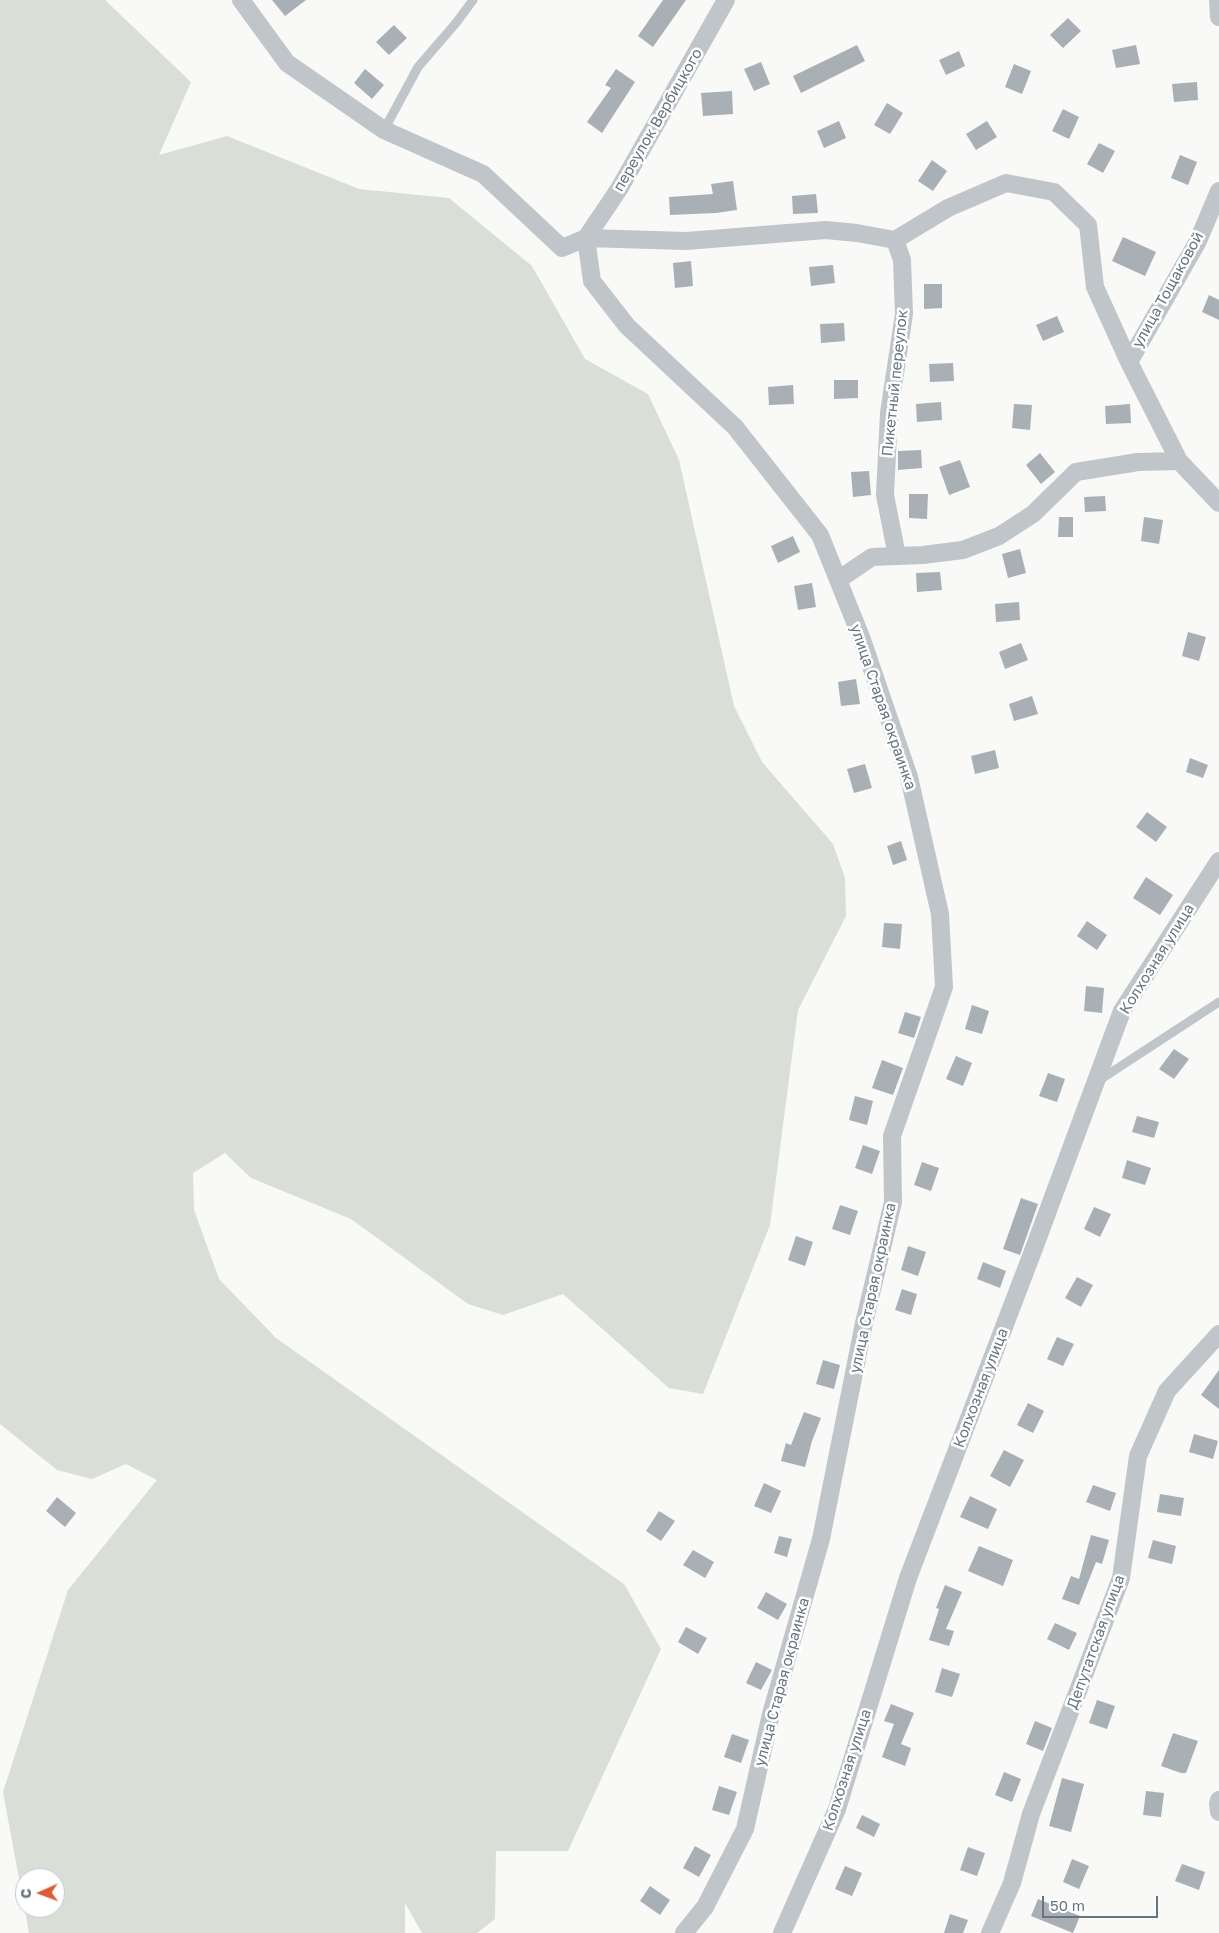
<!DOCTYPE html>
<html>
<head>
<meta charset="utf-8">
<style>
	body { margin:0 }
	#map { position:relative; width:1219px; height:1933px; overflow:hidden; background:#f9f9f7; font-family:"Golos Text",sans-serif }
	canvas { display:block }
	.north { position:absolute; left:15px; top:1868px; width:50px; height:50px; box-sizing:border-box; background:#fff; border:1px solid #c2c8cd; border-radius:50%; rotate:268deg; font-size:14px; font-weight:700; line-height:20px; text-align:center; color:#667581 }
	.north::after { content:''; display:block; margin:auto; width:18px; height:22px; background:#db5d36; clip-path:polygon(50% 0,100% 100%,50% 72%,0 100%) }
	.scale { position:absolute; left:1042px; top:1896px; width:116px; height:22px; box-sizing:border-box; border:2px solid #667581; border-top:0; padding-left:6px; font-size:15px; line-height:18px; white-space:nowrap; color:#667581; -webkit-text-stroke:4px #fff; paint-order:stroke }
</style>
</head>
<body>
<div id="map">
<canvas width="1219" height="1933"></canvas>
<div class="north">С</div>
<div class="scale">50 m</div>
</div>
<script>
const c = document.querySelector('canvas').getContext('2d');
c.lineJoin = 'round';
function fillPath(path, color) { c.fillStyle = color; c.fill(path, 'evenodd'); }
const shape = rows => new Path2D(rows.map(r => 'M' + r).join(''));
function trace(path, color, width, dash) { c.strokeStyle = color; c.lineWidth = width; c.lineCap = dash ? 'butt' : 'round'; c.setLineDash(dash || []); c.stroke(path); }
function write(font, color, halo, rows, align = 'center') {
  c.font = font + ' "Golos Text",sans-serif'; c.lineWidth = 5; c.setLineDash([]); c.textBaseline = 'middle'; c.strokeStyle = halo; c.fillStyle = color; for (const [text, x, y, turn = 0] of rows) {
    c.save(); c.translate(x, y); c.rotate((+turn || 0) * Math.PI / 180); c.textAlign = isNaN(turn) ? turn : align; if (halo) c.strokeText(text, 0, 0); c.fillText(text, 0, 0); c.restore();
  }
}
fillPath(shape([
	[0,0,105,0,191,82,159,155,227,136,359,189,449,198,532,266,585,359,648,394,679,460,734,706,762,762,833,844,845,878,846,916,798,1010,770,1225,703,1394,669,1388,563,1294,503,1315,468,1304,351,1219,251,1178,225,1153,193,1173,194,1210,219,1279,276,1338,624,1584,661,1649,568,1851,496,1851,495,1919,477,1933,422,1933,405,1903,405,1933,29,1933,3,1792,68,1590,157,1480,126,1464,92,1479,57,1470,0,1424],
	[25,1878,55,1878,55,1908,25,1908]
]), '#d9ded7');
fillPath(shape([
	[272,0,306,0,285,16],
	[663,0,686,0,653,47,638,36],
	[1068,18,1081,31,1063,48,1050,35],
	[394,25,407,38,389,55,376,42],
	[857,45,865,61,801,93,793,76],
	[1136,45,1140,64,1116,68,1112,50],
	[959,51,965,66,946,75,939,60],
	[761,62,770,84,754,91,744,69],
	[1014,64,1031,71,1022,94,1005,87],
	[365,69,384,85,372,99,354,83],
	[616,69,635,82,602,133,587,122,611,88,605,85],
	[1197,82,1198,100,1174,102,1172,84],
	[732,91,733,114,703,116,701,93],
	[887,103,903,113,890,134,874,125],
	[1063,109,1079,117,1069,139,1052,131],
	[839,121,846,138,824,148,817,131],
	[987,121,997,137,976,150,966,134],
	[1099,143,1115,151,1103,173,1087,164],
	[1180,155,1197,162,1188,185,1171,178],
	[932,160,947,171,933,191,918,181],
	[733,181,737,210,716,213,670,215,669,197,713,194,711,184],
	[816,194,818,213,793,214,792,196],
	[1123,237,1156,252,1145,276,1112,261],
	[691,261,693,286,675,288,673,263],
	[833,265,835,283,811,286,809,267],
	[924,284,942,284,942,308,924,309],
	[1209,295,1219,300,1219,320,1202,312],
	[1057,316,1064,332,1043,341,1036,325],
	[844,323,845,341,821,343,820,324],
	[953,363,954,381,930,382,929,364],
	[834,380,858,380,858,398,834,399],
	[793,385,794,404,769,405,768,387],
	[941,402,942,420,917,422,916,404],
	[1014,404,1032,405,1030,430,1012,428],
	[1130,404,1131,423,1106,424,1105,406],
	[921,450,922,468,898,470,898,451],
	[1040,453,1055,472,1041,484,1026,465],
	[960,460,970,487,949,495,939,467],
	[869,471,871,495,853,497,851,472],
	[909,494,928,494,927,519,909,518],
	[1105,496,1106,511,1085,512,1084,497],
	[1059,517,1073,517,1073,537,1058,537],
	[1144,517,1163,520,1159,544,1141,541],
	[793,536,800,552,778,563,771,546],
	[1020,549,1026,573,1008,578,1002,554],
	[940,572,942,590,917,592,916,573],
	[812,583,816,607,798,610,794,586],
	[1019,602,1020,620,996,622,995,604],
	[1188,632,1206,637,1199,661,1182,656],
	[1021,643,1028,660,1005,669,999,652],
	[856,679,860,704,841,706,838,682],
	[1032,696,1038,714,1014,721,1009,704],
	[995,750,999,768,975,774,971,756],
	[1190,758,1208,765,1203,778,1186,772],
	[865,764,872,788,854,793,847,769],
	[1147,812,1167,827,1156,842,1136,827],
	[901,841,907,860,893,865,887,846],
	[1146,877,1173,895,1160,915,1133,898],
	[1087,921,1107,935,1097,950,1077,936],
	[884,923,902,924,900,949,882,947],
	[1086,986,1104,988,1102,1013,1084,1011],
	[972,1005,989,1011,982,1034,965,1029],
	[905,1012,921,1017,914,1038,898,1033],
	[1174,1049,1189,1059,1174,1079,1159,1069],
	[956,1056,972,1063,963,1086,946,1079],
	[882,1060,903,1068,893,1095,872,1088],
	[1048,1073,1065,1079,1057,1102,1039,1096],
	[855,1096,873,1101,867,1125,849,1120],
	[1137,1116,1159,1122,1154,1138,1132,1132],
	[863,1145,880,1151,872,1174,855,1168],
	[1127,1160,1151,1168,1145,1185,1122,1178],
	[922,1162,939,1168,931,1191,914,1185],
	[1021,1198,1038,1204,1020,1255,1003,1249],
	[840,1205,858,1211,850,1235,832,1229],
	[1094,1207,1111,1214,1100,1237,1084,1229],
	[796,1236,813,1242,805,1266,788,1260],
	[908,1246,926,1252,918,1276,901,1270],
	[983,1262,1006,1271,1000,1288,977,1279],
	[1077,1277,1093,1285,1081,1307,1065,1298],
	[902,1289,917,1294,911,1315,895,1310],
	[1057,1337,1074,1344,1063,1366,1047,1359],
	[823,1360,840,1365,834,1389,816,1384],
	[1219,1370,1219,1409,1201,1395],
	[1028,1403,1044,1411,1033,1433,1017,1425],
	[804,1412,821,1418,812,1441,805,1467,781,1461,786,1443,791,1445],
	[1194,1434,1218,1441,1213,1459,1189,1452],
	[1004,1450,1024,1460,1010,1487,990,1476],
	[764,1483,781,1491,771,1513,754,1506],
	[1093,1485,1116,1493,1110,1511,1086,1502],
	[1160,1494,1184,1498,1181,1516,1157,1512],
	[970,1496,997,1509,988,1529,960,1517],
	[57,1497,76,1513,65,1527,46,1511],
	[659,1511,675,1521,661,1541,646,1531],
	[1091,1535,1109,1540,1102,1564,1096,1562,1079,1605,1062,1599,1071,1576,1079,1579],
	[779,1536,792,1539,787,1557,774,1553],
	[1153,1540,1176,1546,1172,1564,1148,1558],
	[979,1546,1013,1560,1003,1586,968,1571],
	[693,1550,714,1562,705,1578,683,1565],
	[945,1585,962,1592,946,1629,954,1631,949,1646,929,1640,939,1609,936,1608],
	[766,1592,787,1604,778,1620,757,1608],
	[1055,1623,1077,1633,1069,1650,1047,1639],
	[686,1627,707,1638,698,1654,678,1642],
	[756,1662,772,1670,761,1690,746,1683],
	[942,1668,960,1674,952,1697,935,1692],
	[1097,1700,1115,1706,1107,1729,1089,1723],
	[891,1704,914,1713,901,1744,911,1748,905,1766,882,1757,894,1724,884,1721],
	[1035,1721,1052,1728,1043,1751,1026,1744],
	[1173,1733,1198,1741,1186,1773,1181,1773,1161,1766],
	[732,1734,749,1740,741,1763,724,1757],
	[1004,1772,1021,1779,1012,1802,995,1795],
	[1062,1778,1084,1784,1071,1832,1049,1826],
	[719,1786,737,1792,729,1815,712,1810],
	[1146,1791,1164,1793,1161,1817,1143,1815],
	[862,1815,880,1824,874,1837,856,1828],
	[695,1846,711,1855,699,1877,683,1868],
	[968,1847,985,1853,977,1876,960,1870],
	[1072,1859,1089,1866,1079,1889,1063,1882],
	[1182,1864,1205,1872,1199,1890,1175,1881],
	[845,1866,862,1873,852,1896,835,1889],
	[650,1886,670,1900,660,1915,640,1901],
	[1038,1899,1080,1916,1073,1933,1031,1916],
	[950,1914,968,1920,963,1933,944,1933]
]), '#a8b0b6');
trace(shape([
	[384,130,418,67,456,23,473,0],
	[1098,1081,1219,1002]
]), '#c0c5c9', 9);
trace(shape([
	[241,0,287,63,384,130,483,174,562,248,586,238,592,281,627,326,735,427,820,535,861,637,909,777,940,914,944,987,892,1136,893,1202,864,1323,821,1539,771,1714,745,1829,705,1907,684,1933],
	[1218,0,1219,17],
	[586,238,686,241,826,230,857,233,895,240,948,208,1006,183,1054,192,1088,225,1095,287,1129,362,1179,461,1219,503],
	[586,238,619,189,726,0],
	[895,240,902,260,904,314,889,413,885,495,897,556],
	[1129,362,1198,241,1219,191],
	[838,580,872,557,923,555,963,550,999,536,1033,514,1076,472,1138,462,1179,461],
	[1219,1800,1218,1804,1219,1812],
	[782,1933,837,1809,908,1578,1033,1251,1122,1011,1219,861],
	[990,1933,1012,1883,1031,1814,1121,1578,1138,1456,1167,1391,1219,1334]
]), '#c0c5c9', 18);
write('15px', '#667581', '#fff', [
	["переулок Вербицкого",658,120,-60],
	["улица Тощаковой",1168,290,-61],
	["Пикетный переулок",895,383,-84],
	["улица Старая окраинка",883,707,71],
	["Колхозная улица",1157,959,-58],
	["улица Старая окраинка",873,1288,-78],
	["Колхозная улица",981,1388,-69],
	["Депутатская улица",1096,1642,-70],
	["улица Старая окраинка",782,1682,-75],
	["Колхозная улица",847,1770,-72]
]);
</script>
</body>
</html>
